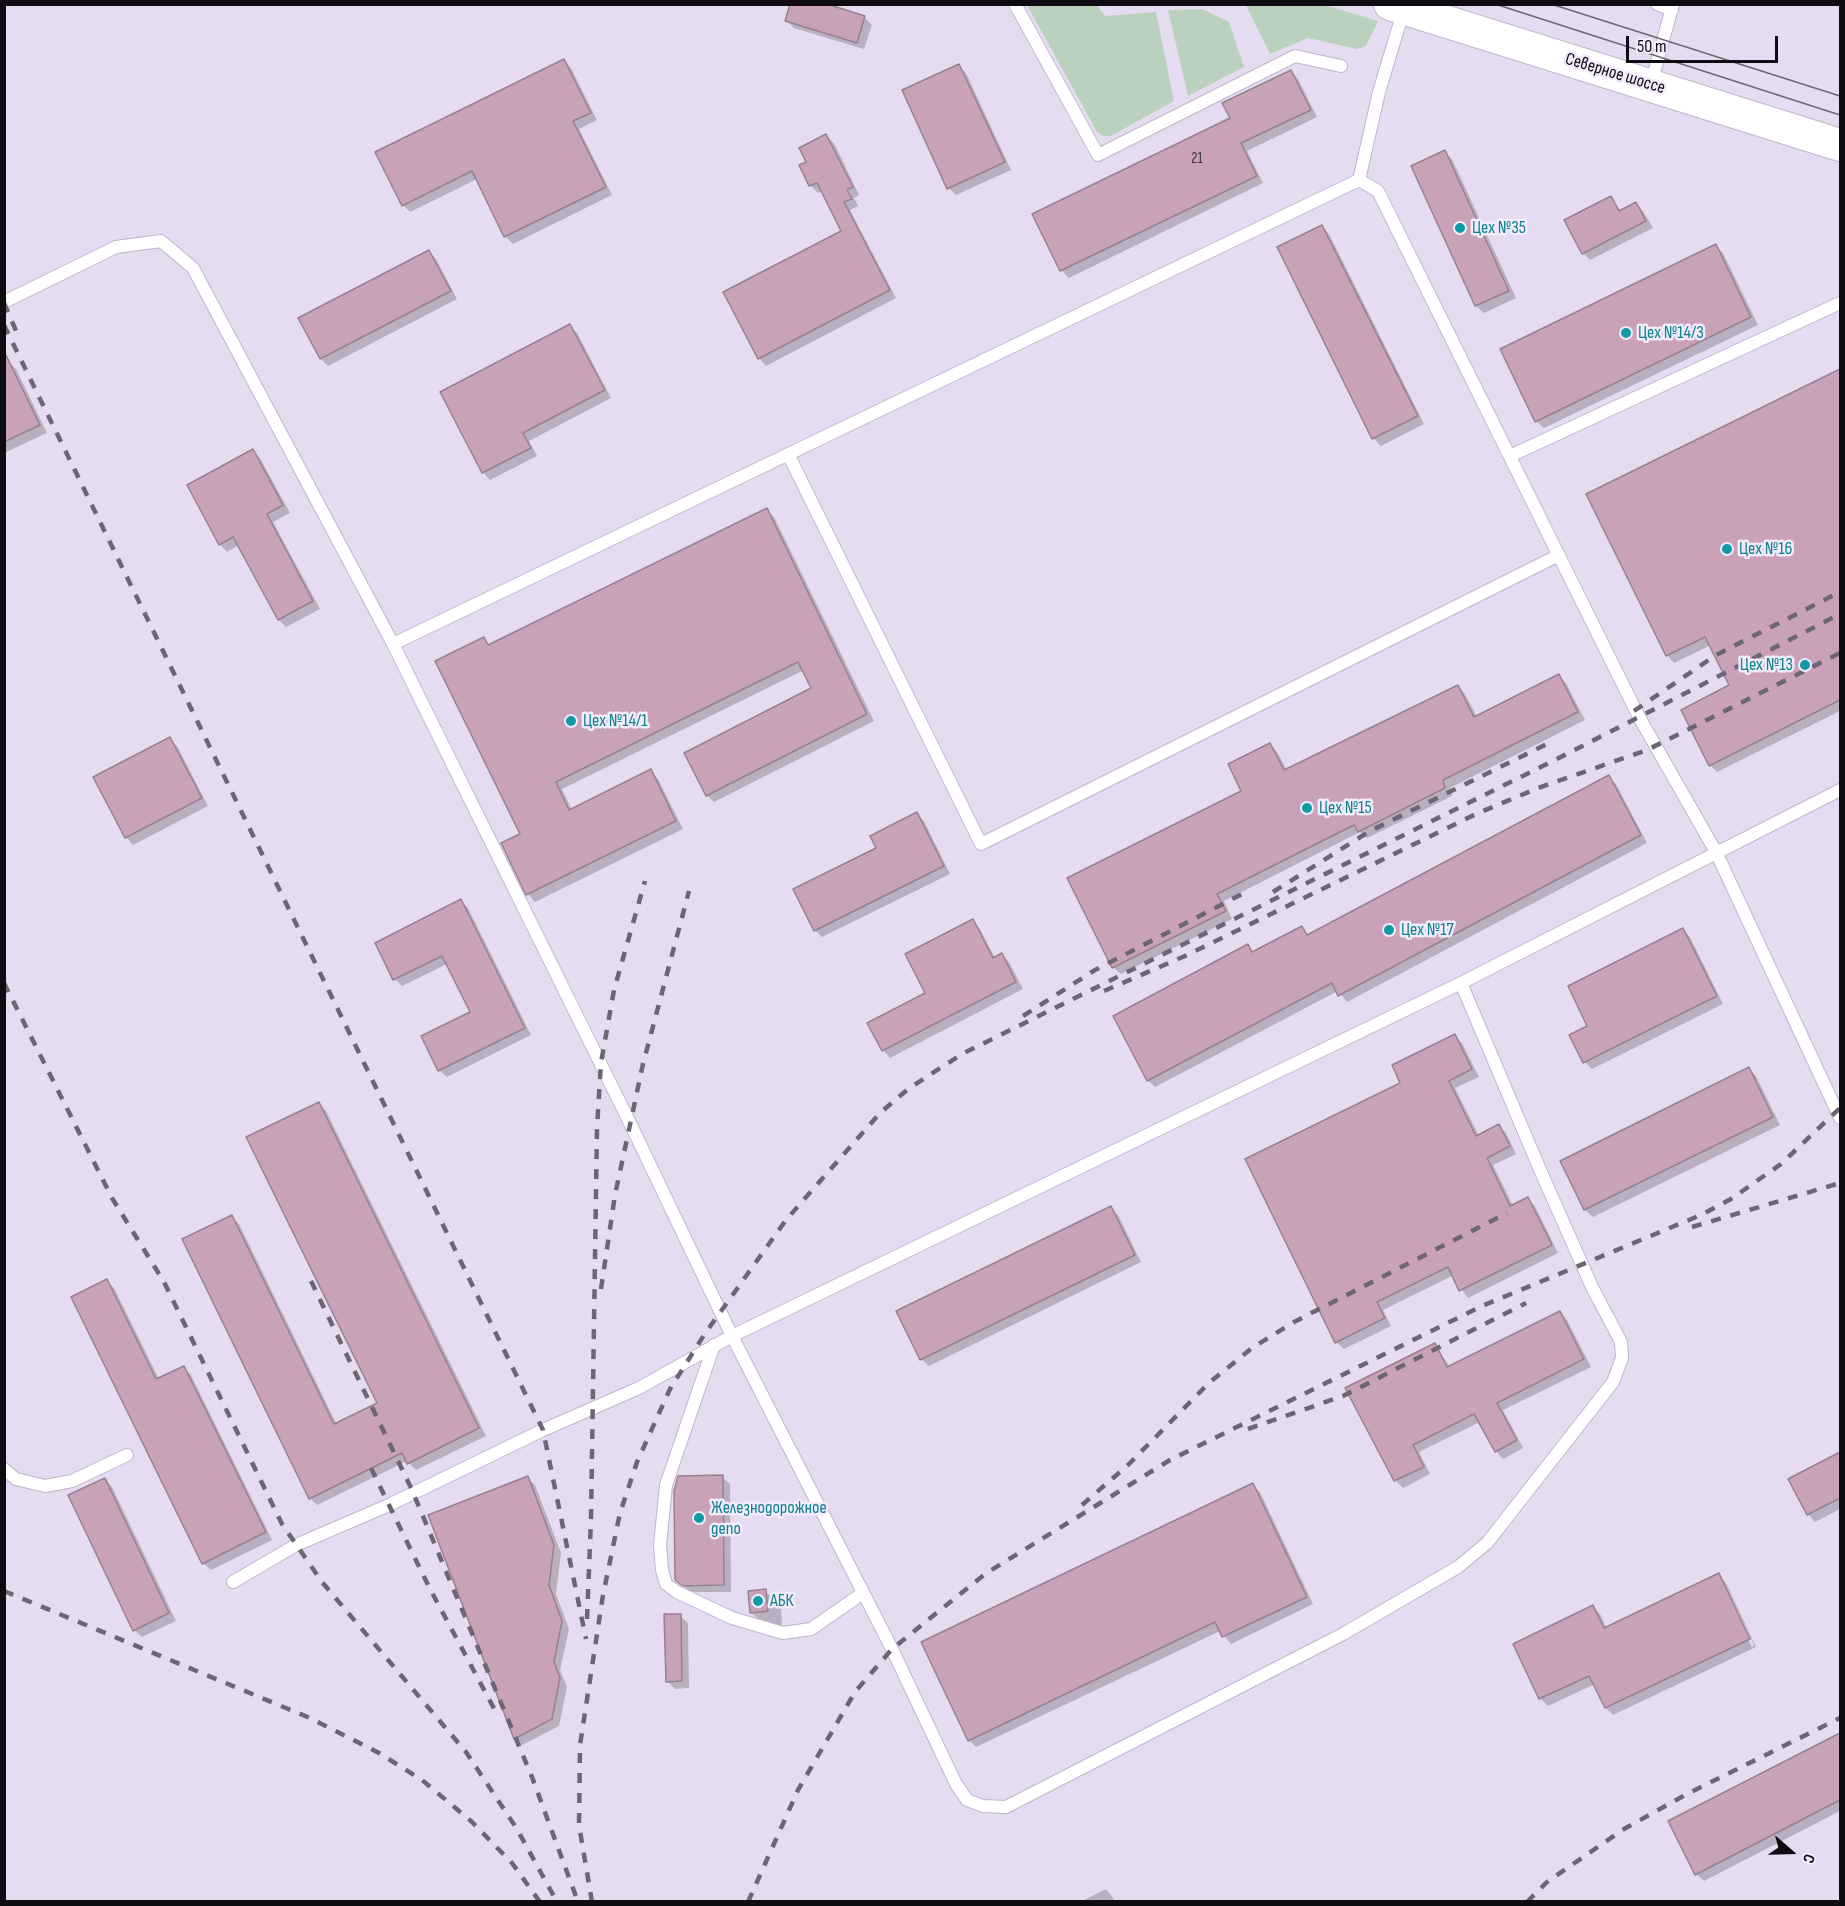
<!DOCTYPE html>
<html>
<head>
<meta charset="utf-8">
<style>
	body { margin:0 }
	#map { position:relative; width:1845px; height:1906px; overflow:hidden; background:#e6dcf2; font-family:"Sofia Sans Condensed",sans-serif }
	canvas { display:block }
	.frame { position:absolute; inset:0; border:6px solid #0e0b12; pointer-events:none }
	.north { position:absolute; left:1761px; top:1822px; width:60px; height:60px; -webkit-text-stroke:4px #f3eafc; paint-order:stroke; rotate:110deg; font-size:16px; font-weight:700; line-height:24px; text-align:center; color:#0e0b12 }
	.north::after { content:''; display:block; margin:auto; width:21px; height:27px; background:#0e0b12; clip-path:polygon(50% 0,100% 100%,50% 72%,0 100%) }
	.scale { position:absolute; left:1626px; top:36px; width:152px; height:27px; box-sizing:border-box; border:3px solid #0e0b12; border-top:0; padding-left:8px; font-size:18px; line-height:21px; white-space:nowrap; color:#0e0b12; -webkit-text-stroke:4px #f3eafc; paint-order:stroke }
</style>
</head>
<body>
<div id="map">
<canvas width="1845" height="1906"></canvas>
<div class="frame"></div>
<div class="north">С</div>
<div class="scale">50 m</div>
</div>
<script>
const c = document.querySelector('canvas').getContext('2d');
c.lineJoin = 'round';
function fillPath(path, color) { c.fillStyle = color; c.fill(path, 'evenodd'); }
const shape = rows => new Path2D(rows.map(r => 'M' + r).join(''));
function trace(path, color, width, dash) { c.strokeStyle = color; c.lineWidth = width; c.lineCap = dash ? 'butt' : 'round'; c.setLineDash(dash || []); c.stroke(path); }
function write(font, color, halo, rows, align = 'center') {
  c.font = font + ' "Sofia Sans Condensed",sans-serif'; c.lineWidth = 5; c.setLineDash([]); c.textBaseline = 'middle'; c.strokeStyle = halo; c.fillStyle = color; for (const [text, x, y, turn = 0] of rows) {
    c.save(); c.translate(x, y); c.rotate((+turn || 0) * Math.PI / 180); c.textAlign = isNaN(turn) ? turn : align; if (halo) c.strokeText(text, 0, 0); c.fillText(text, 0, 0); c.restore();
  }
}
fillPath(shape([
	[1027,5,1097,5,1105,16,1156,12,1174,101,1111,136,1103,136,1097,132],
	[1246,5,1325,5,1378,21,1366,46,1357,49,1308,38,1270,54],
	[1202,9,1229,22,1244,67,1188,96,1168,10]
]), '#bad1bd');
fillPath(shape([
	[865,18,872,25,864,49,794,28,786,20],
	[564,60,571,68,597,120,579,129,612,195,513,244,505,236,477,179,410,212,403,205],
	[958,65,966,73,1011,170,956,195,949,188],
	[1291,71,1298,79,1317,117,1247,151,1263,183,1069,278,1061,270,1232,119],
	[826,136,834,143,859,195,854,198,858,206,850,210,896,298,766,366,759,358,843,231,822,191,818,193,810,185,808,162],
	[1445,152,1452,159,1516,298,1484,313,1476,306,1413,167],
	[1611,198,1621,211,1636,203,1643,211,1653,228,1590,260,1583,253],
	[1322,226,1329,234,1424,424,1381,446,1373,438,1279,248],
	[1716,246,1723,253,1758,325,1544,428,1536,421],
	[429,252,436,259,457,299,328,366,321,359,300,319],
	[570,326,577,333,611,398,529,441,537,456,490,480,483,472,442,392],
	[9,362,16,369,47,433,4,453,4,364],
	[1840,371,1840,711,1717,772,1710,765,1731,686,1711,645,1674,663,1667,655,1588,495],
	[253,451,260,458,290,513,273,522,320,609,286,627,279,620,239,545,227,552,220,544],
	[767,510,774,517,874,721,714,802,707,795,813,689,804,670,562,789,572,810,651,771,658,779,683,829,535,902,528,894,503,844,522,835,484,639,491,646],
	[1559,676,1566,683,1585,720,1450,788,1452,796,1367,838,1360,832,1224,901,1232,919,1121,974,1113,967,1243,791,1270,744,1277,752,1287,770,1458,686,1465,694,1477,717],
	[169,738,177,746,208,806,133,845,126,837],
	[1608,777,1616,784,1647,843,1347,1002,1338,991,1155,1087,1148,1080,1248,946,1254,953,1302,928,1309,935],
	[917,814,924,821,950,874,822,937,815,930,878,849],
	[461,901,468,908,531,1035,447,1077,439,1070,472,1013,447,964,402,986,395,979],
	[973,921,980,929,995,958,1002,955,1009,962,1023,989,890,1058,883,1050,927,994],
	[1683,930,1690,937,1723,1004,1592,1069,1585,1062,1589,1027],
	[1455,1036,1462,1043,1479,1077,1455,1088,1479,1136,1499,1126,1506,1133,1516,1154,1493,1165,1513,1206,1527,1199,1535,1206,1558,1253,1468,1298,1452,1276,1383,1310,1391,1326,1344,1349,1336,1342,1402,1083],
	[1749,1069,1756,1076,1780,1125,1593,1217,1585,1210,1562,1161],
	[318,1103,326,1111,486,1436,416,1470,407,1461,317,1505,310,1498,231,1217,239,1224,337,1425,379,1404],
	[1111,1208,1118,1215,1141,1262,929,1366,921,1359],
	[107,1281,114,1288,159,1379,183,1367,191,1375,272,1540,211,1570,203,1563],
	[1560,1312,1567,1320,1591,1367,1503,1410,1523,1448,1503,1459,1496,1451,1480,1422,1419,1452,1430,1474,1403,1488,1395,1480,1435,1345,1450,1367],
	[1840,1454,1840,1509,1815,1522,1808,1514,1790,1480],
	[722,1477,730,1484,731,1592,691,1592,676,1580],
	[528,1478,535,1485,561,1553,556,1594,569,1629,560,1670,567,1687,559,1726,522,1745,515,1738],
	[105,1480,112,1487,176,1621,142,1637,134,1630],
	[1252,1485,1260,1492,1313,1604,1231,1644,1220,1631,976,1747,969,1740],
	[1718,1575,1726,1583,1756,1647,1613,1715,1606,1708,1595,1684,1548,1706,1541,1699,1515,1644,1593,1607,1600,1614,1607,1629],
	[1721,1582,1724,1582,1754,1645,1752,1647],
	[765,1591,781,1606,782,1626,767,1628,751,1612],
	[680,1616,688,1623,689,1688,675,1689,667,1681],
	[1840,1734,1840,1811,1704,1881,1696,1874,1670,1822],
	[1106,1889,1116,1902,1080,1902]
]), '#0003');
const building = shape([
	[790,4,827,4,865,16,857,43,785,21,790,4],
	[564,59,591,113,573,121,606,187,504,237,472,171,402,206,375,152,564,59],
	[959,64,1005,162,947,189,902,90,959,64],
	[1291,70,1311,110,1241,143,1257,176,1060,271,1032,214,1230,118,1222,103,1291,70],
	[826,134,853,187,847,190,852,199,844,202,890,290,758,359,723,292,841,231,817,183,809,186,799,165,806,162,799,148,826,134],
	[1445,150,1509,291,1475,306,1411,166,1445,150],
	[1611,196,1619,211,1636,202,1646,221,1582,254,1564,220,1611,196],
	[1322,225,1418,416,1372,439,1277,247,1322,225],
	[1716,244,1751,317,1535,422,1500,349,1716,244],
	[429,250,451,291,320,359,298,318,429,250],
	[570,324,605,390,523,433,531,448,482,473,440,392,570,324],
	[4,351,40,425,4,442,4,351],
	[1840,369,1840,700,1709,766,1681,710,1729,685,1705,637,1666,656,1586,494,1840,369],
	[253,449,283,505,267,514,313,601,278,620,233,537,219,545,187,485,253,449],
	[767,508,867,714,706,796,684,753,811,688,798,662,556,782,569,810,651,769,676,821,526,895,501,843,520,834,435,661,484,637,488,645,767,508],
	[1559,674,1578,712,1443,780,1445,788,1358,832,1354,825,1217,894,1226,911,1112,968,1067,878,1241,791,1228,764,1270,743,1284,770,1458,685,1474,717,1559,674],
	[170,737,202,798,125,838,93,777,170,737],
	[1609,775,1641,835,1338,996,1332,983,1147,1081,1113,1016,1248,944,1252,952,1302,926,1307,935,1609,775],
	[917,812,944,866,814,931,793,889,876,848,870,836,917,812],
	[461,899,525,1028,438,1071,421,1036,470,1012,442,956,393,980,375,943,461,899],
	[973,919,993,958,1002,953,1016,982,882,1051,867,1023,925,993,905,954,973,919],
	[1683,928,1717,996,1583,1063,1569,1035,1587,1026,1568,986,1683,928],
	[1455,1034,1472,1069,1449,1081,1476,1136,1499,1124,1510,1146,1487,1158,1510,1206,1528,1197,1552,1245,1459,1291,1448,1267,1377,1302,1385,1318,1335,1343,1245,1159,1400,1083,1392,1065,1455,1034],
	[1749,1067,1773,1117,1584,1210,1560,1161,1749,1067],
	[319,1102,479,1428,407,1464,402,1453,309,1499,182,1239,232,1215,334,1424,377,1403,246,1137,319,1102],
	[1111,1206,1135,1255,920,1360,896,1311,1111,1206],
	[107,1279,156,1379,184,1366,266,1532,202,1564,71,1297,107,1279],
	[1560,1311,1584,1359,1497,1403,1517,1440,1495,1452,1474,1414,1413,1445,1424,1467,1394,1481,1345,1388,1435,1343,1447,1367,1560,1311],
	[1840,1452,1840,1498,1807,1515,1788,1479,1840,1452],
	[723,1475,724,1585,683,1586,675,1580,674,1491,678,1476,723,1475],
	[528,1476,554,1545,549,1585,562,1621,554,1662,560,1678,552,1719,514,1739,428,1515,528,1476],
	[105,1478,169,1613,133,1631,68,1495,105,1478],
	[1253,1483,1307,1597,1222,1637,1215,1622,968,1741,921,1642,1253,1483],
	[1719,1573,1750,1639,1605,1708,1589,1676,1539,1699,1513,1644,1593,1605,1604,1628,1719,1573],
	[766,1589,768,1611,750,1613,748,1591,766,1589],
	[664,1614,681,1614,682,1681,666,1682,664,1614],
	[1840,1733,1840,1800,1695,1875,1668,1821,1840,1733]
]);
fillPath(building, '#c9a2ba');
trace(building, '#96818d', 1.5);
const service = shape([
	[1015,4,1098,155,1295,56,1341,66],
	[1657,4,1672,10],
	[1404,9,1379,92,1359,180,1378,191,1639,717,1716,852,1840,1118],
	[1651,84,1673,4],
	[4,302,116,247,161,241,193,268,393,644,630,1123,732,1336,892,1649,956,1784,967,1800,983,1806,1006,1807,1343,1634,1458,1567,1487,1543,1613,1382,1622,1358,1621,1342,1592,1287,1541,1172,1461,983],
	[788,454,981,844,1559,555],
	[1512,455,1840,303],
	[393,644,1359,180],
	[714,1345,666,1485,660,1545,662,1570,666,1584,677,1592,732,1618,783,1633,811,1629,863,1593],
	[4,1469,16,1479,45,1486,72,1481,127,1455],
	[233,1582,296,1545,389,1505,543,1430,639,1388,732,1336,1461,983,1840,790]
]);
const secondary = shape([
	[1390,4,1840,145]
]);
trace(service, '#bfb5ca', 14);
trace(secondary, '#bfb5ca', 34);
trace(service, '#fff', 12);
trace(secondary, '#fff', 32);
trace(shape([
	[1495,4,1840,115],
	[1551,4,1840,96]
]), '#6c6674', 1.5);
trace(shape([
	[4,303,17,333],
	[4,325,543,1430,586,1639],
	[1634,711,1716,655,1840,592],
	[1273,892,1370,831,1549,743],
	[4,983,112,1198,164,1282,282,1524,322,1582,466,1752,517,1829,557,1902],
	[1104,991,1185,956,1476,814,1538,788,1647,750,1840,653],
	[1023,1016,1095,970,1244,893],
	[1692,1227,1840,1183],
	[311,1281,412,1490,532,1777,578,1902],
	[601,1289,615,1195,643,1064,689,891],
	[1248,1429,1343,1396,1526,1303],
	[371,1468,429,1587,497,1714],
	[1082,1505,1128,1465,1209,1383,1252,1348,1294,1322,1507,1213],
	[4,1591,310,1718,379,1753,422,1780,471,1821,512,1863,540,1902],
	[587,1619,591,1519,597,1128,601,1063,614,990,645,881],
	[592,1902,579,1825,580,1745,603,1595,620,1513,637,1462,670,1389,704,1335,786,1220,880,1113,908,1089,962,1054,1555,760,1840,614],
	[748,1902,798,1790,855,1692,892,1649,985,1574,1170,1460,1482,1306,1701,1215,1731,1199,1781,1164,1840,1108],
	[1527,1902,1547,1882,1624,1829,1687,1794,1840,1718]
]), '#6c6674', 4.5, [10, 10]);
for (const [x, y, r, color] of [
	[1460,228,6,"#0f9aa8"],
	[1626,333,6,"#0f9aa8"],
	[1727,549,6,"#0f9aa8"],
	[1805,665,6,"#0f9aa8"],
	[571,721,6,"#0f9aa8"],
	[1307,808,6,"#0f9aa8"],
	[1389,930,6,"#0f9aa8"],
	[699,1518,6,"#0f9aa8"],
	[758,1601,6,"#0f9aa8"]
]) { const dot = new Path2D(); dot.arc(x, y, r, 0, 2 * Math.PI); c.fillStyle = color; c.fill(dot); trace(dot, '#f3eafc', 2); }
write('15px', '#3d313c', null, [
	["21",1197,159]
]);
write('18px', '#0e0b12', '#f3eafc', [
	["Северное шоссе",1615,74,17]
]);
write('18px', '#0d838f', '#f3eafc', [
	["Цех №35",1472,228],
	["Цех №14/3",1638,333],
	["Цех №16",1739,549],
	["Цех №13",1793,665,"right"],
	["Цех №14/1",583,721],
	["Цех №15",1319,808],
	["Цех №17",1401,930],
	["Железнодорожное",711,1508],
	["депо",711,1529],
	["АБК",770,1601]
], 'left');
</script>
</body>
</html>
